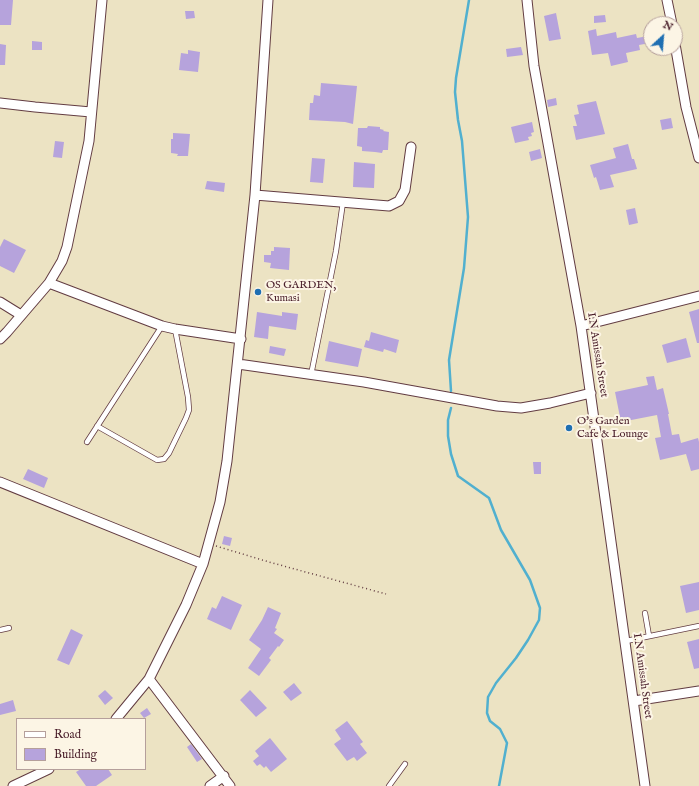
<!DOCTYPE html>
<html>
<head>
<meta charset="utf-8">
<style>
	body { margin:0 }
	#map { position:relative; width:699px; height:786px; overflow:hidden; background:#ece3c3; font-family:"IM FELL English",serif }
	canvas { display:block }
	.legend { position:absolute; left:16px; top:718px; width:130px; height:52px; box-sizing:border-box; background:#fcf5e5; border:1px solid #b59f9b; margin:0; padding:5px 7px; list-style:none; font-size:12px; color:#4a1f2b }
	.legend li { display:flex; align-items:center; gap:8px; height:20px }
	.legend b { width:20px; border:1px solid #b59f9b }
	.north { position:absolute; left:643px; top:16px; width:40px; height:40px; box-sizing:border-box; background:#fcf5e5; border:1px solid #b59f9b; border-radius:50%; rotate:26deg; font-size:11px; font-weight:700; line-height:16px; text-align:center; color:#4a1f2b }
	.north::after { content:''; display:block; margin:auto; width:14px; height:18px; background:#1f6fb2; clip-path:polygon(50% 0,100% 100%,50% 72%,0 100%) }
</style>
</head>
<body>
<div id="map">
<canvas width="699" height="786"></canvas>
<ul class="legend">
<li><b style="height:5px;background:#fff"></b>Road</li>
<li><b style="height:11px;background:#b6a3dc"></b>Building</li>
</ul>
<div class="north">N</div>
</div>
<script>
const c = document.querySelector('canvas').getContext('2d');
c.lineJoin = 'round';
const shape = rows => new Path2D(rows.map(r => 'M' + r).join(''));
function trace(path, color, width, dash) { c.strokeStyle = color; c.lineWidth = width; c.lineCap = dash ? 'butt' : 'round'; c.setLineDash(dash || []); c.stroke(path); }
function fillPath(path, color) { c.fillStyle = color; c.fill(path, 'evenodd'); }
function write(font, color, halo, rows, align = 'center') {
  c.font = font + ' "IM FELL English",serif'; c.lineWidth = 4; c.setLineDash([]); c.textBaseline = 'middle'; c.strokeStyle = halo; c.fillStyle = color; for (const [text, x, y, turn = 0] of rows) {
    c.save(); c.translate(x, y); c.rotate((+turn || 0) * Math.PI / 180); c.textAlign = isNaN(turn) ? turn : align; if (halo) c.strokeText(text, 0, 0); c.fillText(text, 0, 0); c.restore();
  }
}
trace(shape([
	[451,391,449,360,464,268,468,217,462,141,458,120,455,92,456,78,469,0],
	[451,408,448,420,448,436,451,454,458,476,489,498,501,530,530,580,540,608,539,620,528,640,516,658,496,683,488,697,487,713,490,721,500,729,507,743,499,786]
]), '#51b0cf', 2.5);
fillPath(shape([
	[0,0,13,0,11,25,0,25],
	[185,11,194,11,195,18,186,19],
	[556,13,561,39,549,41,544,16],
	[605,15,606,22,594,23,594,16],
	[596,29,597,36,616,32,617,38,636,34,637,38,648,36,650,43,639,45,640,50,626,53,628,62,611,66,608,53,592,55,588,31],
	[32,41,42,42,42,50,32,50],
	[0,44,6,45,5,65,0,65],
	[521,47,523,55,507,57,506,49],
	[188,50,200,52,198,72,179,70,181,53,188,54],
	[321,83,357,86,353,124,345,122,309,120,310,103,313,103,314,95,320,96],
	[556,98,557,105,548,107,547,100],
	[596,101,605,134,576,140,573,126,577,126,574,115,579,114,577,105],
	[671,118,673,128,662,130,660,120],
	[532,122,534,132,531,133,532,136,528,137,529,140,515,143,511,127],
	[368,126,380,127,380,129,384,130,383,131,389,132,388,150,383,150,382,153,375,152,362,151,362,147,357,146,358,128,367,128],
	[173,133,190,134,188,156,177,156,178,154,171,153,171,139,173,139],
	[55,141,64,142,62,158,53,157],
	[628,144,632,159,634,159,637,169,610,175,614,187,600,190,596,177,594,178,590,165,616,158,613,148],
	[540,149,542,158,531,161,529,152],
	[312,158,325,159,323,183,310,182],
	[354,162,375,164,374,188,353,187],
	[207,181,225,183,224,192,205,189],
	[635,208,638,223,629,225,626,210],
	[4,239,26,250,14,273,0,266,0,247],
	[274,247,290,248,289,270,270,268,271,263,264,262,264,255,271,255,271,251,274,251],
	[699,309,699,343,697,343,689,312],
	[257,312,282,316,282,312,298,314,296,330,269,326,268,339,254,337],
	[371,332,399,340,396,353,384,349,383,352,364,347,366,340,369,341],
	[686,338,691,357,667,363,662,345],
	[329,341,362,349,358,367,325,361],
	[270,346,286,349,284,356,269,353],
	[654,376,657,390,663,388,669,414,668,414,672,435,679,434,681,443,698,438,699,442,699,469,691,471,686,454,660,460,655,438,661,437,657,415,621,422,615,392,648,385,646,377],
	[533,462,541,462,541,474,534,474],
	[28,469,48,478,44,488,23,479],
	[224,536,232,538,230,546,222,544],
	[699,582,699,610,686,613,680,586],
	[222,596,242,605,231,630,207,619,212,607,216,609],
	[268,607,281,613,275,628,277,629,274,633,284,640,279,647,278,646,269,658,271,660,259,676,248,668,261,649,249,640,262,620],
	[71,629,83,635,69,665,57,660],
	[699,639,699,668,694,669,687,642],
	[294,683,302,693,291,701,283,692],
	[105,690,113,698,105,705,98,696],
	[250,690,267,708,256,717,240,700],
	[13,700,16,711,0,715,0,704],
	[147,708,151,714,144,718,140,713],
	[347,721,363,742,360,744,367,753,357,761,354,757,347,761,334,744,341,739,335,730],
	[270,738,287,759,271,772,266,766,264,768,260,764,257,766,253,761,259,756,255,751],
	[191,744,202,759,197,762,187,747],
	[81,769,108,769,112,775,96,786,86,786,76,772]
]), '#b6a3dc');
const service = shape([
	[311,375,336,251,343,202],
	[97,426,157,460,164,459,169,453,186,418,189,410,188,397,175,329],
	[87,442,162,326],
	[645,613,649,636],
	[0,630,9,628],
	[626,641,699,626],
	[389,786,405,764]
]);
const minor = shape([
	[527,0,534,66,581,326,645,786],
	[667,0,672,24],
	[675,44,686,107,699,158],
	[0,103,35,107,91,112],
	[255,195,389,206,399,201,405,190,411,147],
	[49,283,162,326,175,329,241,339],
	[0,302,21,315],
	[581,326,699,296],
	[0,339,7,332,49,283,62,261,67,247,89,141,102,0],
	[238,364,364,382,497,406,521,408,550,403,591,393],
	[0,482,203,564],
	[149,679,230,786],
	[634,701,699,691],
	[116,719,149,679,186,605,203,564,220,502,227,461,255,195,268,0],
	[13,786,49,769],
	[210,786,224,776]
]);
trace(service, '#623c42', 6);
trace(minor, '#623c42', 11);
trace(shape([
	[216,546,269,562,386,594]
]), '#623c42', 1.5, [1, 3]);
trace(service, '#fff', 4.5);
trace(minor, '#fff', 9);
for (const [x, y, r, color] of [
	[258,292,4,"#1f6fb2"],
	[569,428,4,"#1f6fb2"]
]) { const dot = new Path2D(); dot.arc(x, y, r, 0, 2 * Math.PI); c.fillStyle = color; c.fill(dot); trace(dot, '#fcf5e5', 1.5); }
write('11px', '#4a1f2b', '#fcf5e5', [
	["OS GARDEN,",266,286],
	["Kumasi",266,299],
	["O's Garden",577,422],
	["Cafe & Lounge",577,435]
], 'left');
write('11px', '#4a1f2b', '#fcf5e5', [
	["I.N Amissah Street",597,355,81],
	["I.N Amissah Street",642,676,82]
]);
</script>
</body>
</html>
